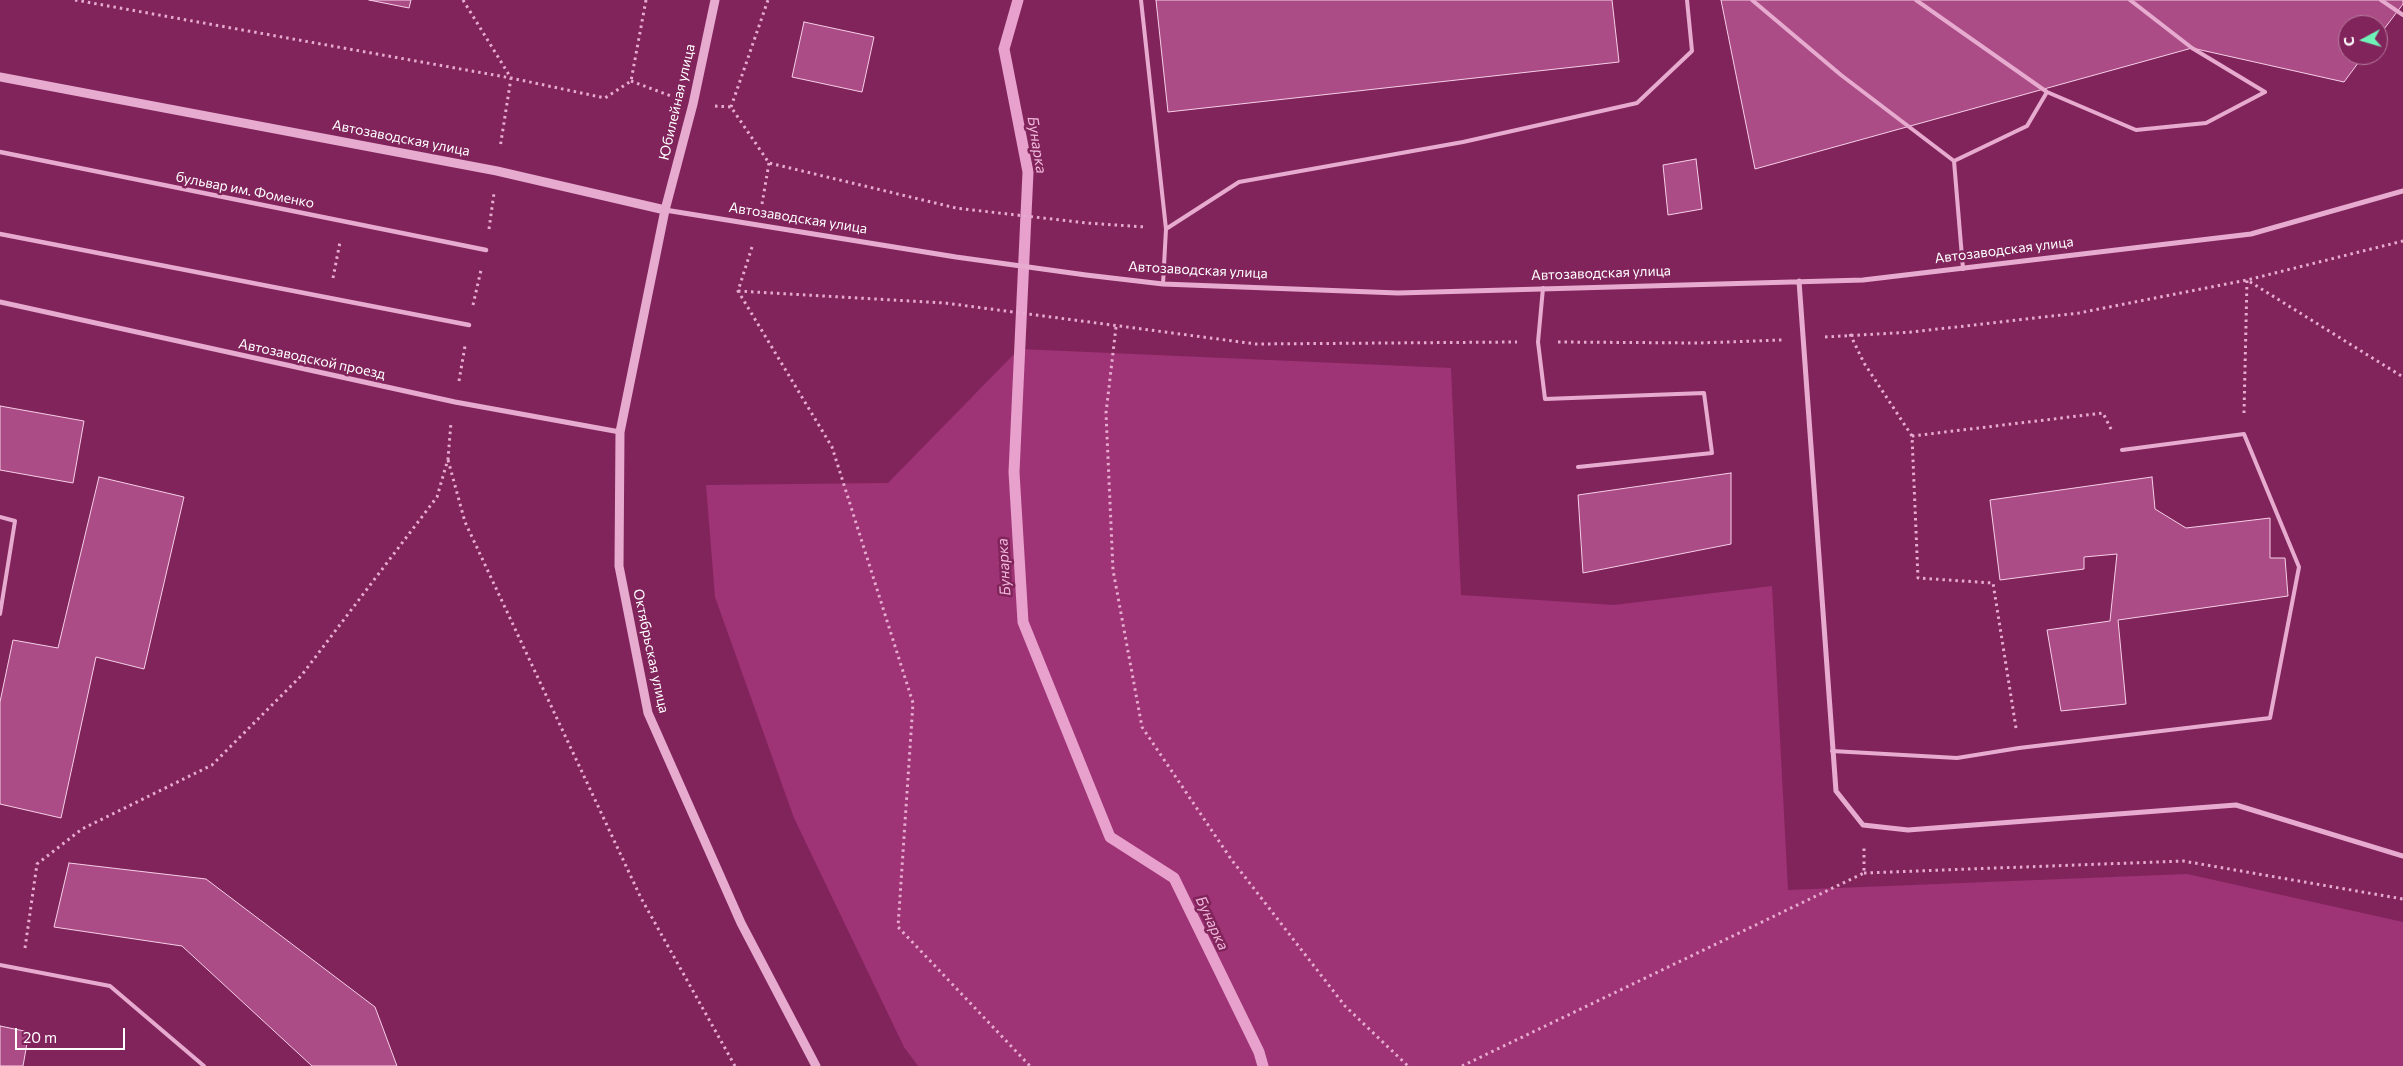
<!DOCTYPE html>
<html>
<head>
<meta charset="utf-8">
<style>
	body { margin:0 }
	#map { position:relative; width:2403px; height:1066px; overflow:hidden; background:#82245c; font-family:Commissioner,sans-serif }
	canvas { display:block }
	.north { position:absolute; left:2338px; top:15px; width:50px; height:50px; box-sizing:border-box; background:#82245c; border:1px solid #b47c9d; border-radius:50%; rotate:264deg; font-size:14px; font-weight:700; line-height:20px; text-align:center; color:#fff }
	.north::after { content:''; display:block; margin:auto; width:18px; height:22px; background:#6ff2b7; clip-path:polygon(50% 0,100% 100%,50% 72%,0 100%) }
	.scale { position:absolute; left:15px; top:1028px; width:110px; height:22px; box-sizing:border-box; border:2px solid #fff; border-top:0; padding-left:6px; font-size:15px; line-height:18px; white-space:nowrap; color:#fff; -webkit-text-stroke:4px #82245c; paint-order:stroke }
</style>
</head>
<body>
<div id="map">
<canvas width="2403" height="1066"></canvas>
<div class="north">С</div>
<div class="scale">20 m</div>
</div>
<script>
const c = document.querySelector('canvas').getContext('2d');
c.lineJoin = 'round';
function fillPath(path, color) { c.fillStyle = color; c.fill(path, 'evenodd'); }
const shape = rows => new Path2D(rows.map(r => 'M' + r).join(''));
function trace(path, color, width, dash) { c.strokeStyle = color; c.lineWidth = width; c.lineCap = dash ? 'butt' : 'round'; c.setLineDash(dash || []); c.stroke(path); }
function write(font, color, halo, rows, align = 'center') {
  c.font = font + ' Commissioner,sans-serif'; c.lineWidth = 5; c.setLineDash([]); c.textBaseline = 'middle'; c.strokeStyle = halo; c.fillStyle = color; for (const [text, x, y, turn = 0] of rows) {
    c.save(); c.translate(x, y); c.rotate((+turn || 0) * Math.PI / 180); c.textAlign = isNaN(turn) ? turn : align; if (halo) c.strokeText(text, 0, 0); c.fillText(text, 0, 0); c.restore();
  }
}
fillPath(shape([
	[1019,349,1451,368,1461,595,1614,605,1772,586,1788,890,2187,874,2403,922,2403,1066,918,1066,904,1047,794,818,715,597,706,485,888,483]
]), '#9e3475');
trace(shape([
	[1018,0,1004,49,1028,172,1014,472,1023,622,1110,837,1174,878,1259,1052,1263,1066]
]), '#e8a0cd', 11);
const building = shape([
	[369,0,411,0,409,8,369,0],
	[1156,0,1612,0,1619,62,1168,112,1156,0],
	[1721,0,2403,0,2403,4,2378,37,2378,25,2348,25,2348,55,2364,55,2344,82,2192,48,1755,169,1721,0],
	[804,22,874,37,862,92,792,77,804,22],
	[1696,159,1702,209,1668,215,1663,165,1696,159],
	[0,406,84,421,73,483,0,470,0,406],
	[1731,473,1731,544,1583,573,1578,495,1731,473],
	[99,477,184,497,144,669,96,657,61,818,0,804,0,702,13,640,58,648,99,477],
	[2152,477,2155,509,2186,528,2270,518,2270,558,2285,558,2288,596,2118,620,2126,704,2061,711,2047,630,2110,621,2117,554,2084,557,2084,569,2000,580,1990,500,2152,477],
	[69,863,206,879,375,1007,397,1066,312,1066,182,946,54,927,69,863],
	[0,1026,29,1032,23,1066,0,1066,0,1026]
]);
fillPath(building, '#ab4c86');
trace(building, '#f6cfe7', 1);
trace(shape([
	[75,0,511,78,605,98,631,81,646,0],
	[463,0,511,78,500,148],
	[631,81,671,96],
	[715,106,731,107,769,163,956,208,1086,223,1145,227],
	[731,107,768,0],
	[762,204,769,163],
	[489,229,494,193],
	[752,247,738,291,832,447,913,703,898,927,1030,1066],
	[333,278,340,242],
	[738,291,945,303,1256,344,1517,342],
	[473,305,481,270],
	[1116,327,1106,413,1113,570,1142,727,1231,859,1345,1006,1408,1066],
	[1850,334,1864,363,1912,436],
	[1825,337,1912,332,2079,313,2247,280,2403,241],
	[1558,342,1699,343,1782,340],
	[459,381,465,346],
	[2244,413,2247,280,2403,377],
	[448,460,465,522,641,898,735,1066],
	[2016,728,1993,583,1918,578,1912,436,2103,413,2112,431],
	[1864,873,2183,861,2403,899],
	[25,948,37,864,82,829,212,765,301,676,437,497,448,459,451,422],
	[1462,1066,1864,873,1864,848]
]), '#e7abd0', 3, [2.5, 4]);
trace(shape([
	[1141,0,1166,229,1163,284],
	[1752,0,1841,75,1954,161,1963,269],
	[1916,0,2047,92,2027,126,1954,161],
	[2381,0,2403,15],
	[2047,92,2136,130,2206,123,2265,92,2192,48,2130,0],
	[1166,229,1239,182,1463,142,1637,103,1692,51,1687,0],
	[1543,288,1538,342,1545,399,1704,393,1712,453,1578,467],
	[0,517,15,521,0,614],
	[1832,751,1957,758,2019,748,2270,718,2299,567,2244,434,2122,450],
	[0,965,110,986,204,1066]
]), '#e7abd0', 4);
trace(shape([
	[0,152,486,250],
	[0,234,469,325]
]), '#e7abd0', 4.5);
trace(shape([
	[665,210,956,257,1086,275,1163,284,1398,293,1863,280,2251,234,2403,191],
	[1799,281,1836,791,1863,825,1908,830,2236,805,2403,856],
	[0,302,455,402,620,432]
]), '#e7abd0', 5);
trace(shape([
	[715,0,693,104,665,210,620,432,619,566,648,713,741,923,816,1066],
	[0,77,497,171,665,210]
]), '#e7abd0', 9);
write('14px', '#fff', '#82245c', [
	["Юбилейная улица",677,102,-77],
	["Автозаводская улица",401,138,11],
	["бульвар им. Фоменко",245,190,11],
	["Автозаводская улица",798,218,9],
	["Автозаводская улица",2004,250,-7],
	["Автозаводская улица",1198,270,3],
	["Автозаводская улица",1601,273,-2],
	["Автозаводской проезд",312,359,12],
	["Октябрьская улица",651,651,78]
]);
write('italic 15px', '#efb7d9', '#82245c', [
	["Бунарка",1037,145,81],
	["Бунарка",1004,567,-93],
	["Бунарка",1212,923,65]
]);
</script>
</body>
</html>
